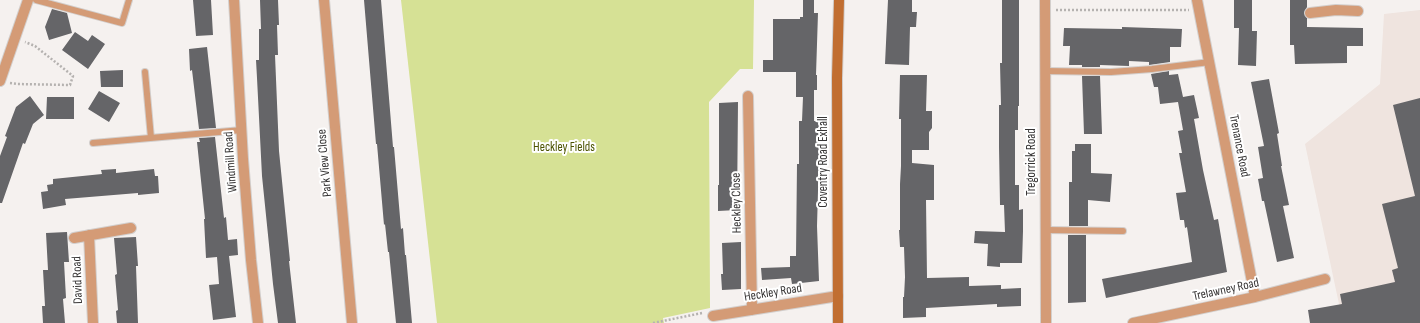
<!DOCTYPE html>
<html>
<head>
<meta charset="utf-8">
<style>
	body { margin:0 }
	canvas { display:block; background:#f5f1ef }
</style>
</head>
<body>
<canvas width="1420" height="323"></canvas>
<script>
const c = document.querySelector('canvas').getContext('2d');
c.lineJoin = 'round';
function fillPath(path, color) { c.fillStyle = color; c.fill(path, 'evenodd'); }
const shape = rows => new Path2D(rows.map(r => 'M' + r).join(''));
function trace(path, color, width, dash) { c.strokeStyle = color; c.lineWidth = width; c.lineCap = dash ? 'butt' : 'round'; c.setLineDash(dash || []); c.stroke(path); }
function write(font, color, halo, rows, align = 'center') {
  c.font = font + ' "Sofia Sans Condensed",sans-serif'; c.lineWidth = 4; c.setLineDash([]); c.textBaseline = 'middle'; c.strokeStyle = halo; c.fillStyle = color; for (const [text, x, y, turn = 0] of rows) {
    c.save(); c.translate(x, y); c.rotate((+turn || 0) * Math.PI / 180); c.textAlign = isNaN(turn) ? turn : align; if (halo) c.strokeText(text, 0, 0); c.fillText(text, 0, 0); c.restore();
  }
}
fillPath(shape([
	[1420,10,1420,323,1343,323,1305,144,1380,84,1384,14]
]), '#efe4df');
fillPath(shape([
	[401,0,754,0,753,69,740,69,709,102,710,308,663,318,664,323,437,323]
]), '#d6e195');
fillPath(shape([
	[193,0,211,0,213,35,196,36],
	[260,0,278,0,279,25,277,25,278,55,275,55,279,151,290,261,289,261,296,323,278,323,273,284,262,176,257,78,256,60,259,60,259,29,261,29],
	[364,0,381,0,393,147,394,147,401,229,403,228,405,255,406,255,412,323,396,323,389,252,388,252,385,224,384,225,377,144,376,144],
	[803,0,814,0,814,13,818,13,816,75,817,75,817,90,814,90,814,121,820,120,817,226,819,281,792,284,791,278,762,280,761,268,790,267,790,256,796,256,797,164,799,164,799,121,802,121,803,97,796,97,796,72,763,72,763,60,773,60,773,19,800,19,800,17,803,17],
	[888,0,912,0,912,12,917,12,916,27,910,27,909,65,885,64],
	[1002,0,1019,0,1019,106,1018,106,1018,130,1015,130,1015,185,1019,185,1019,210,1023,209,1023,231,1022,263,1000,263,1000,267,987,266,988,244,974,243,975,231,1005,232,1004,205,1000,205,999,147,999,105,1001,105,1000,63,1002,63],
	[1234,0,1252,0,1252,31,1257,31,1256,66,1238,65,1239,28,1234,28],
	[1290,0,1307,0,1307,7,1304,13,1307,18,1307,27,1363,28,1363,46,1347,46,1347,63,1295,64,1294,45,1290,45],
	[52,9,67,13,72,33,49,40,45,27],
	[1122,27,1182,29,1181,47,1170,47,1170,62,1149,65,1149,62,1129,61,1129,66,1100,65,1100,67,1082,67,1082,65,1069,65,1070,46,1063,46,1064,28,1122,29],
	[75,32,88,41,92,35,105,44,88,69,62,50],
	[207,47,216,128,199,129,192,70,190,71,189,49],
	[123,70,123,87,101,87,100,71],
	[1169,71,1169,75,1178,74,1183,97,1194,95,1199,118,1194,119,1203,170,1214,220,1218,219,1227,272,1106,298,1102,279,1192,262,1187,227,1185,228,1184,220,1180,220,1176,193,1186,192,1179,153,1182,153,1178,131,1183,130,1178,102,1160,104,1158,87,1154,87,1151,74],
	[900,75,927,75,926,111,932,111,932,128,929,132,929,150,912,150,912,163,934,165,934,200,926,200,927,278,969,277,969,286,1001,285,1001,289,1021,288,1021,306,997,307,997,304,926,308,926,317,903,318,903,297,904,297,905,277,904,247,900,247,899,230,900,230,900,184,901,166,901,119,899,119],
	[1082,76,1100,76,1102,134,1084,134],
	[1269,79,1279,133,1277,134,1282,166,1281,166,1289,205,1283,206,1294,258,1277,262,1264,201,1262,201,1258,179,1263,178,1258,147,1264,146,1251,82],
	[99,91,120,103,109,122,88,109],
	[30,96,44,115,33,124,25,144,23,143,2,203,0,203,0,156,7,137,5,136,16,107],
	[47,97,74,97,74,119,46,119],
	[1420,98,1420,323,1310,323,1308,310,1342,304,1340,294,1395,282,1392,270,1398,268,1382,204,1415,196,1393,105],
	[738,102,737,210,718,211,718,185,719,185,719,103],
	[215,137,224,218,226,217,228,240,237,239,238,255,229,256,236,317,213,320,209,285,219,284,217,257,206,258,204,219,205,219,197,142,200,142,199,138],
	[1075,144,1091,144,1091,173,1112,174,1110,202,1088,200,1088,226,1069,226,1069,182,1072,182,1072,151,1075,151],
	[116,169,116,173,154,169,155,176,158,176,159,193,138,195,138,193,65,199,66,205,43,209,41,192,48,191,47,185,53,184,53,179,102,174,101,170],
	[67,232,69,262,64,262,66,298,63,299,65,323,43,323,42,306,45,306,43,270,48,270,46,233],
	[1068,235,1086,235,1086,302,1068,303],
	[136,237,138,266,136,266,138,323,117,323,116,311,118,310,115,275,117,274,114,238],
	[741,242,741,289,722,290,721,274,723,274,722,243]
]), '#656568');
const lane = shape([
	[36,0,122,23,129,0],
	[1045,71,1111,72,1152,69,1210,62],
	[145,72,151,138],
	[93,143,242,130],
	[1045,230,1123,231]
]);
const street = shape([
	[234,0,243,159,251,260,258,323],
	[324,0,352,323],
	[1045,0,1046,323],
	[1197,0,1255,297],
	[1310,13,1336,10,1358,11],
	[0,81,28,0],
	[748,96,752,310],
	[89,235,93,323],
	[74,238,131,228],
	[713,316,838,296],
	[1133,323,1255,297,1325,279]
]);
const secondary = shape([
	[838,323,837,78,839,0]
]);
trace(lane, '#d3cfcd', 8);
trace(street, '#d3cfcd', 12);
trace(secondary, '#d3cfcd', 12);
trace(shape([
	[1056,10,1189,10],
	[10,83,17,84,70,85,73,76,35,46,25,42],
	[653,323,702,313]
]), '#b5b2b0', 2.5, [2, 2]);
trace(lane, '#d49b76', 6);
trace(street, '#d49b76', 10);
trace(secondary, '#c16e31', 10);
write('13px', '#363434', '#fff', [
	["Trenance Road",1239,146,79],
	["Windmill Road",231,162,-94],
	["Coventry Road Exhall",824,162,-90],
	["Tregorrick Road",1032,162,-90],
	["Park View Close",325,163,-95],
	["Heckley Close",737,203,-91],
	["David Road",78,280,-92],
	["Trelawney Road",1226,290,-12],
	["Heckley Road",773,293,-9]
]);
write('13px', '#4c5301', '#fff', [
	["Heckley Fields",564,148]
]);
</script>
</body>
</html>
